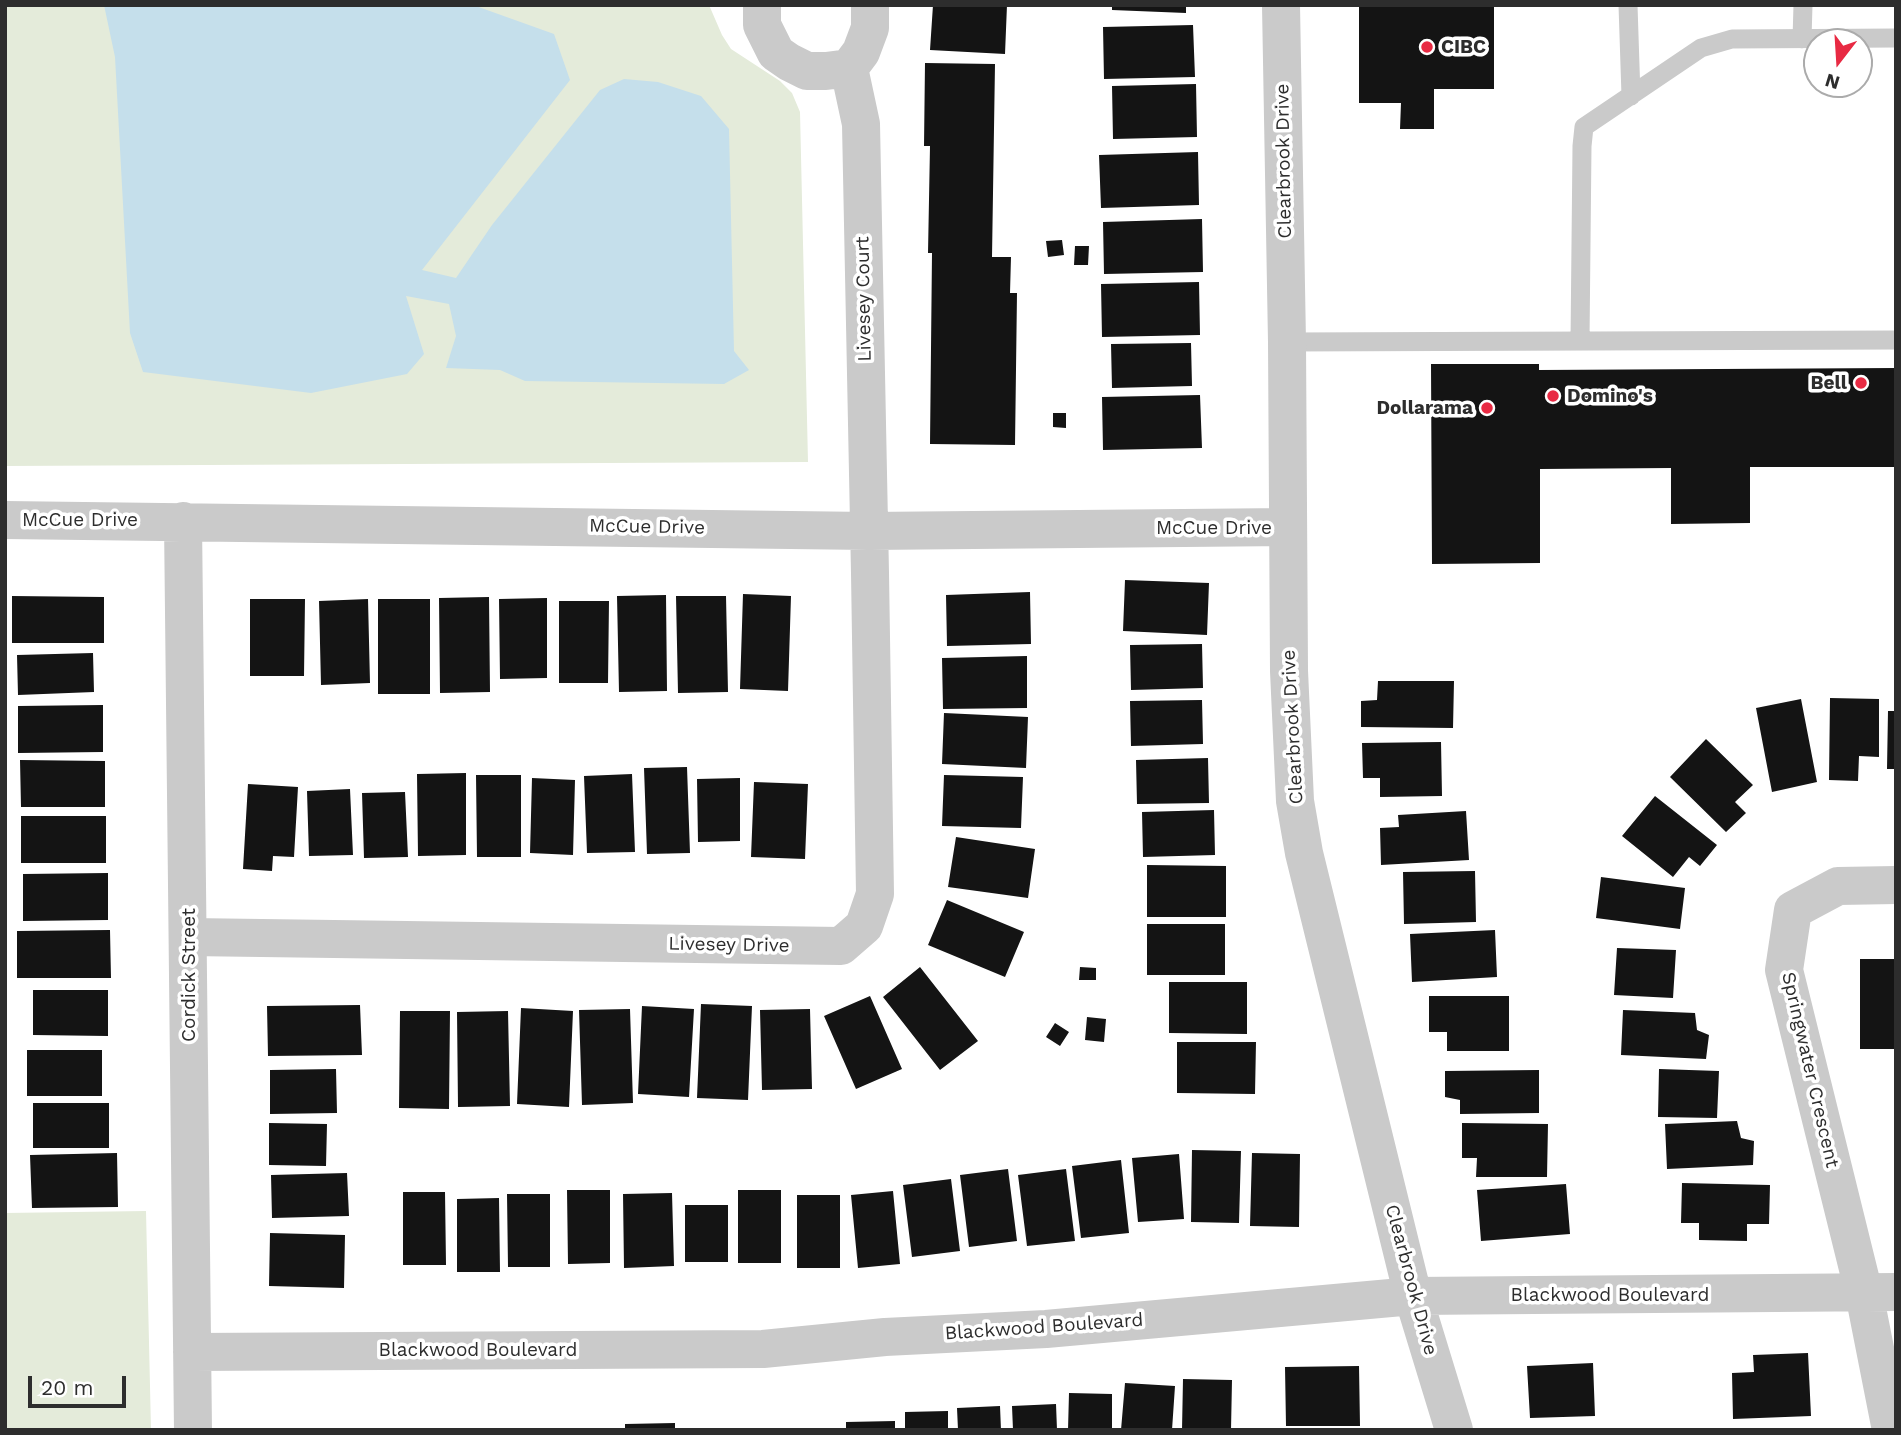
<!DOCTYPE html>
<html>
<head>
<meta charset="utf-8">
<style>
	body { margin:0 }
	#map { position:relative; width:1901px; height:1435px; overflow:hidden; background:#fff; font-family:"Work Sans",sans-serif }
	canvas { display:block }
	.frame { position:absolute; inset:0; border:7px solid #2d2d2d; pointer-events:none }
	.north { position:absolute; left:1803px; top:28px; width:70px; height:70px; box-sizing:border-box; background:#fff; border:2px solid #ababab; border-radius:50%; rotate:197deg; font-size:19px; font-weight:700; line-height:28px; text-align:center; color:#2d2d2d }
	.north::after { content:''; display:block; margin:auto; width:24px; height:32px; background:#e82a43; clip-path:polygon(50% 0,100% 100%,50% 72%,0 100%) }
	.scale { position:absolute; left:28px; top:1376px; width:98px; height:32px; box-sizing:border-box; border:4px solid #2d2d2d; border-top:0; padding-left:9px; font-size:21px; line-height:24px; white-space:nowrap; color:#2d2d2d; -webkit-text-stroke:5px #fff; paint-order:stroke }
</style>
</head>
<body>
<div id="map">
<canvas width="1901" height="1435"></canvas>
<div class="frame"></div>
<div class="north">N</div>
<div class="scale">20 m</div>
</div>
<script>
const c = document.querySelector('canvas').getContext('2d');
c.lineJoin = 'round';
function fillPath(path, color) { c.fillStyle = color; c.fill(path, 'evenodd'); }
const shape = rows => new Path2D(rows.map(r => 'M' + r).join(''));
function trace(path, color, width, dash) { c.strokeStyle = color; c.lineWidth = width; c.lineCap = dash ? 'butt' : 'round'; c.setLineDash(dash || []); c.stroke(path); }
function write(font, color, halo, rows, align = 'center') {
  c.font = font + ' "Work Sans",sans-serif'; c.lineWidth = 7; c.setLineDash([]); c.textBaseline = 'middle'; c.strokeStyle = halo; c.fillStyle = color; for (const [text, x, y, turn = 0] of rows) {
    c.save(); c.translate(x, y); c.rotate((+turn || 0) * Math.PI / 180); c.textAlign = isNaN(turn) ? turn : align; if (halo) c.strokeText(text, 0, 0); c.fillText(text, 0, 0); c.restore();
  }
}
fillPath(shape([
	[5,5,709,5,722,35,731,49,780,81,792,93,800,112,808,462,5,466],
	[146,1211,151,1430,5,1430,5,1213]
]), '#e4ebda');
fillPath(shape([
	[104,5,473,5,554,34,570,80,422,270,456,278,492,225,600,90,624,79,658,82,701,96,729,129,734,351,749,370,724,384,525,381,500,370,446,368,456,336,449,304,406,296,424,354,407,374,311,393,143,372,130,333,115,57]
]), '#c5dfeb');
fillPath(shape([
	[933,5,1007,5,1005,54,930,50],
	[1112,5,1186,5,1186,13,1112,10],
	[1359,5,1494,5,1494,89,1434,89,1434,129,1400,129,1401,103,1359,103],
	[1193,25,1195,77,1104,79,1103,27],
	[925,63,995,64,992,257,1011,257,1010,293,1017,293,1015,445,930,444,932,253,928,253,930,146,924,146],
	[1196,84,1197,137,1113,139,1112,86],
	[1198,152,1199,205,1101,208,1099,155],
	[1202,219,1203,272,1104,274,1103,222],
	[1062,240,1064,255,1048,257,1046,241],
	[1075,246,1089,246,1088,265,1074,265],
	[1199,282,1200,335,1102,337,1101,284],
	[1191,343,1192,386,1112,388,1111,344],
	[1431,364,1539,364,1539,370,1896,368,1896,467,1750,467,1750,523,1671,524,1671,468,1540,469,1540,563,1432,564],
	[1200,395,1202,448,1103,450,1102,397],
	[1053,413,1066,413,1066,428,1053,427],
	[1125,580,1209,583,1207,635,1123,631],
	[1030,592,1031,644,947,646,946,595],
	[743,594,791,596,788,691,740,689],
	[666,595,667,691,619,692,617,596],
	[12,596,104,597,104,643,12,643],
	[676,596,726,596,728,692,678,693],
	[489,597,490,692,440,693,439,598],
	[547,598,547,678,500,679,499,599],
	[250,599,305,599,304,676,250,676],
	[368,599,370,683,321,685,319,601],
	[378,599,430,599,430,694,378,694],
	[559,601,609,601,608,683,559,683],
	[1202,644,1203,688,1131,690,1130,645],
	[93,653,94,692,18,695,17,655],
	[1027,656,1027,708,943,709,942,658],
	[1378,681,1454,681,1453,728,1361,727,1361,701,1377,700],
	[1830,698,1879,699,1879,757,1859,756,1858,781,1829,780],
	[1801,699,1817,782,1772,792,1756,708],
	[1202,700,1203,744,1131,746,1130,701],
	[103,705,103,752,18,753,18,706],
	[1888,711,1896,711,1896,769,1887,769],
	[944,713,1028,717,1026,768,942,764],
	[1706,739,1753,785,1735,802,1746,813,1726,832,1670,777],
	[1441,742,1442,796,1380,797,1380,778,1363,778,1362,743],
	[1208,758,1209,803,1137,804,1136,760],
	[20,760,105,761,105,807,21,807],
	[687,767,690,853,647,854,644,768],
	[466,773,466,855,418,856,417,774],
	[632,774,635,852,587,853,584,776],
	[476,775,521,775,521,857,477,857],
	[944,775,1023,777,1021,828,942,826],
	[532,778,575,780,573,855,530,853],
	[740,778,740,841,698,842,697,779],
	[754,782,808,784,805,859,751,857],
	[248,784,298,787,294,857,273,856,272,871,243,869],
	[350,789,353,855,309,856,307,791],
	[405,792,408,857,364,858,362,793],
	[1655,796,1717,845,1700,866,1689,857,1673,877,1622,836],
	[1214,810,1215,855,1143,857,1142,812],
	[1466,811,1469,860,1381,865,1380,828,1399,827,1398,815],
	[21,816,106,816,106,863,21,863],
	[956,837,1035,849,1028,898,948,887],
	[1147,865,1226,866,1226,917,1147,917],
	[1475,871,1476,922,1404,924,1403,872],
	[108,873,108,920,23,921,23,874],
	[1601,877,1685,888,1680,929,1596,918],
	[947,900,1024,932,1005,977,928,945],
	[1147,924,1225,924,1225,975,1147,975],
	[110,930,111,978,17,978,17,931],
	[1495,930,1497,977,1412,982,1410,934],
	[1617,948,1676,950,1673,998,1614,995],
	[1860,959,1896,959,1896,1049,1860,1049],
	[920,967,978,1041,940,1070,883,997],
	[1080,967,1096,968,1096,980,1079,980],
	[1169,982,1247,982,1247,1034,1169,1033],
	[33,990,108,990,108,1036,33,1035],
	[870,996,902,1069,856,1089,824,1016],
	[1429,996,1509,996,1509,1051,1447,1051,1447,1032,1429,1032],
	[701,1004,752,1006,748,1100,697,1098],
	[360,1005,362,1055,268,1056,267,1006],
	[642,1006,694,1009,689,1097,638,1094],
	[521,1008,573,1011,569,1107,517,1104],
	[630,1009,633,1103,582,1105,579,1010],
	[810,1009,812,1089,762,1090,760,1010],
	[1623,1010,1695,1013,1697,1030,1709,1035,1706,1059,1621,1055],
	[400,1011,450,1011,449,1109,399,1108],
	[508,1011,510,1106,458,1107,457,1012],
	[1087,1017,1106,1019,1104,1042,1085,1040],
	[1055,1023,1069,1032,1060,1046,1046,1037],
	[1177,1042,1256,1042,1255,1094,1177,1093],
	[27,1050,102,1050,102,1096,27,1096],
	[336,1069,337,1113,270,1114,270,1070],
	[1659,1069,1719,1071,1717,1118,1658,1117],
	[1539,1070,1539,1113,1460,1114,1460,1100,1445,1097,1445,1071],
	[33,1103,109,1103,109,1148,33,1148],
	[1737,1121,1741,1138,1754,1141,1753,1165,1667,1169,1665,1124],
	[269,1123,327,1124,326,1166,269,1165],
	[1462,1123,1548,1124,1547,1177,1476,1177,1477,1158,1462,1158],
	[1192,1150,1241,1151,1239,1223,1191,1222],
	[117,1153,118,1207,32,1208,30,1155],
	[1252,1153,1300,1154,1299,1227,1250,1226],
	[1179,1154,1184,1219,1138,1222,1132,1158],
	[1121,1160,1129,1233,1081,1238,1072,1166],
	[1008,1169,1017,1241,969,1247,960,1175],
	[1066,1169,1075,1241,1027,1246,1018,1175],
	[347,1173,349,1216,272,1218,271,1175],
	[951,1179,960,1251,912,1257,903,1185],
	[1682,1183,1770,1185,1769,1224,1747,1224,1747,1241,1699,1240,1699,1223,1681,1223],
	[1566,1184,1570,1234,1481,1241,1477,1190],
	[567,1190,610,1190,610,1263,568,1264],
	[738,1190,781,1190,781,1263,738,1263],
	[893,1191,900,1264,858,1268,851,1195],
	[403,1192,445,1192,446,1265,403,1265],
	[672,1193,674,1266,624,1268,623,1194],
	[507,1194,550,1194,550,1267,508,1267],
	[797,1195,840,1195,840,1268,797,1268],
	[499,1198,500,1272,457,1272,457,1199],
	[685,1205,728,1205,728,1262,685,1262],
	[270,1233,345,1235,344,1288,269,1286],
	[1808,1353,1811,1416,1733,1419,1732,1373,1754,1372,1753,1355],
	[1593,1363,1595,1416,1530,1418,1527,1366],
	[1359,1366,1360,1426,1286,1426,1285,1367],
	[1183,1379,1232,1380,1231,1430,1182,1430],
	[1125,1383,1175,1386,1172,1430,1121,1430],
	[1069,1393,1112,1394,1112,1430,1068,1430],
	[1056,1404,1057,1430,1013,1430,1012,1406],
	[1000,1406,1001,1430,958,1430,957,1408],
	[948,1411,948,1430,905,1430,905,1412],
	[895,1421,895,1430,846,1430,846,1422],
	[675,1423,675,1430,625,1430,625,1424]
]), '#141414');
trace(shape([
	[1628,5,1631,96],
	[1802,39,1803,5],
	[1580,341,1582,146,1584,127,1701,48,1732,39,1896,38],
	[1287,342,1896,340]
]), '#cacaca', 19);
trace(shape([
	[762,5,762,25,776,53,789,62,807,71,826,71,849,68,861,52,870,28,870,5],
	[1281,5,1287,342,1289,671,1295,801,1304,853,1413,1296,1454,1430],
	[5,520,869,531,1288,527],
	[183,521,193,1430],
	[189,937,841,946,864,926,875,894,870,573,861,124,849,68],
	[192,1352,763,1349,885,1337,1046,1329,1413,1296,1896,1292],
	[1891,1430,1864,1293,1784,970,1793,910,1838,886,1896,885]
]), '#cacaca', 38);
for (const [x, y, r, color] of [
	[1427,47,7,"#e82a43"],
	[1861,383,7,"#e82a43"],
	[1553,396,7,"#e82a43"],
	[1487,408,7,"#e82a43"]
]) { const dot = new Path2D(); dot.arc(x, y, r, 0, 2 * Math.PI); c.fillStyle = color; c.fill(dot); trace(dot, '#fff', 2.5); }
write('bold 19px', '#2d2d2d', '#fff', [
	["CIBC",1441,47],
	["Bell",1847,383,"right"],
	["Domino's",1567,396],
	["Dollarama",1473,408,"right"]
], 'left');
write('19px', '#2d2d2d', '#fff', [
	["Clearbrook Drive",1284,161,-91],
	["Livesey Court",864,299,-91],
	["McCue Drive",80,520],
	["McCue Drive",647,527,1],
	["McCue Drive",1214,528],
	["Clearbrook Drive",1293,727,-93],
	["Livesey Drive",729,945,1],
	["Cordick Street",189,975,-90],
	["Springwater Crescent",1810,1070,77],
	["Clearbrook Drive",1411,1280,75],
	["Blackwood Boulevard",1610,1295],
	["Blackwood Boulevard",1044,1327,-4],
	["Blackwood Boulevard",478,1350]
]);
</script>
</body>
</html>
